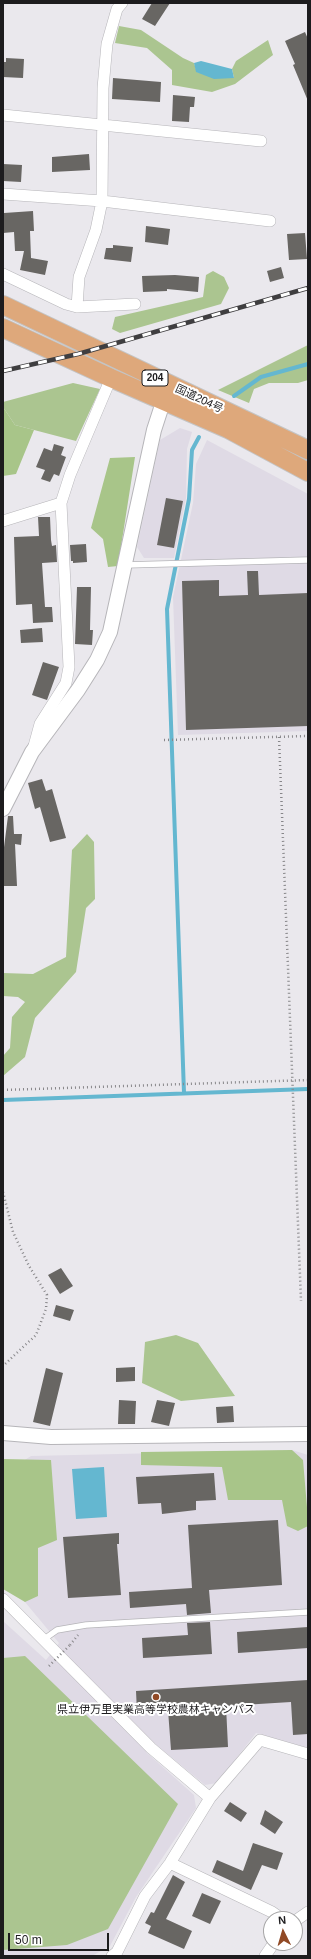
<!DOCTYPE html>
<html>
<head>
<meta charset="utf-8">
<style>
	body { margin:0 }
	#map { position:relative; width:311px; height:1959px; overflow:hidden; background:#eae8ed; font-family:Helvetica,sans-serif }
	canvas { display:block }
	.frame { position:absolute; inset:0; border:4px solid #1d1c1e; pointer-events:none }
	.north { position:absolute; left:263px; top:1911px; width:40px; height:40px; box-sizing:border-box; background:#fff; border:1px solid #a5a4a5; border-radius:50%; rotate:355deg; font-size:11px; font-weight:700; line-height:16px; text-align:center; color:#1d1c1e }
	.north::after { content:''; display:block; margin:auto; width:14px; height:18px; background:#914a26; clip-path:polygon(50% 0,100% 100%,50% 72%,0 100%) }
	.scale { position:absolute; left:8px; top:1933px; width:101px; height:18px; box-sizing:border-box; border:2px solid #1d1c1e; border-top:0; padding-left:5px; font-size:12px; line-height:14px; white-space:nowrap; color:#1d1c1e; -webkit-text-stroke:3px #fff; paint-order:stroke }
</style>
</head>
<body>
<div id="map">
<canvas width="311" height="1959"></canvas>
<div class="frame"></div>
<div class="north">N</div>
<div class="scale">50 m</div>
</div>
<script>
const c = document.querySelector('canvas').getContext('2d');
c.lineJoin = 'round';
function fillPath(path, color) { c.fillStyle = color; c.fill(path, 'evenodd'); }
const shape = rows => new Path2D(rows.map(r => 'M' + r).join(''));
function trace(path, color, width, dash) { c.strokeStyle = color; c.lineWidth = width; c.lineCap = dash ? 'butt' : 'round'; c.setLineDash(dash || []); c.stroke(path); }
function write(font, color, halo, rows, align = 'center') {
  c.font = font + ' Helvetica,"Noto Sans JP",sans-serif'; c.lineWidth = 4; c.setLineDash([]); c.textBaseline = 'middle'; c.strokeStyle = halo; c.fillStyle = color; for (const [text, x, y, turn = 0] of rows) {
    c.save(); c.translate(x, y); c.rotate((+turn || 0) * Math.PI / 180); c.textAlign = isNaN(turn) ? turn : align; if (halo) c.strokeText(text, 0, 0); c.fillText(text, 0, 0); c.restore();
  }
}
fillPath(shape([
	[180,428,192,432,187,449,186,498,174,558,144,558,137,547,160,440],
	[207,440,308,494,308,731,178,735,173,597,193,503,196,464],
	[292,1450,308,1455,308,1748,256,1733,217,1783,205,1785,153,1742,146,1752,194,1795,196,1808,136,1897,110,1946,92,1956,3,1956,3,1621,46,1660,59,1643,25,1602,9,1470,31,1456]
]), '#dfdae5');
fillPath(shape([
	[119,26,141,30,183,58,194,63,197,72,234,78,232,69,236,61,268,40,273,55,235,84,212,92,172,85,172,70,147,48,115,43],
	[213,271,224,277,229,288,221,304,120,333,112,329,115,317,203,297,206,275],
	[308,345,308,380,298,383,269,383,254,389,249,403,218,390],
	[73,383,100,389,76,441,15,425,3,407,3,402],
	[87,834,94,842,95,899,86,908,76,972,35,1018,25,1057,3,1076,3,1056,10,1048,12,1017,25,1002,18,997,3,996,3,973,33,974,66,957,72,850],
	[176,1335,198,1343,235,1396,181,1401,142,1383,145,1342],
	[25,1656,178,1804,108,1929,67,1945,3,1950,3,1658]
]), '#abc590');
fillPath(shape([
	[3,407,15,425,34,430,16,474,3,476],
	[135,457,118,566,108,567,103,539,91,528,110,458],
	[292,1450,303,1460,308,1519,308,1526,298,1531,287,1526,282,1500,228,1500,222,1467,141,1465,141,1452],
	[3,1459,51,1460,57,1540,38,1548,38,1596,25,1602,3,1589]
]), '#a8c589');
fillPath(shape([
	[201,61,232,69,234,78,214,79,196,72,194,63],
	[104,1467,107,1517,76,1519,72,1469]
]), '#64b7d0');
trace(shape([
	[234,396,261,377,308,364],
	[184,1093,167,609,189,499,192,450,199,437],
	[3,1100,308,1089]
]), '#64b7d0', 4);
fillPath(shape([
	[152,3,170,3,155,26,142,19],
	[305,32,308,39,308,101,293,65,295,64,285,41],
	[6,58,24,59,23,78,3,77,3,62,6,62],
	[113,78,161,82,160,102,112,99],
	[173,95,195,97,194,107,190,107,189,122,172,121],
	[89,154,90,170,52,172,52,157],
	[3,164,22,165,21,182,3,181],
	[33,211,34,231,30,231,31,258,48,261,45,275,20,270,24,251,15,251,14,232,3,233,4,213],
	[146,226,170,229,168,245,145,242],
	[305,233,307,259,289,260,287,234],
	[113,245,133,247,131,262,104,259,106,248,113,248],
	[281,267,284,278,270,282,267,271],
	[175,275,199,277,198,292,167,289,167,291,143,292,142,276],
	[54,444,64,447,61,455,66,457,59,476,54,474,50,482,41,479,45,470,36,467,44,448,52,451],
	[166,498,183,501,174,548,157,545],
	[38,517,50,517,51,540,52,546,56,545,57,562,42,563,45,607,52,607,53,622,33,623,32,604,16,605,14,537,39,536],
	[86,544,87,562,73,563,73,561,71,561,70,545],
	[247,571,258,571,259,595,308,593,308,726,186,730,182,581,219,580,219,596,248,595],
	[77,587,91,587,90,630,93,630,92,645,75,644],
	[42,628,43,642,21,643,20,630],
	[43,662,59,667,47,700,32,695],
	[42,779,46,791,52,789,66,838,50,842,40,807,35,809,28,783],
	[8,816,13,816,14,834,22,834,21,845,15,844,17,886,3,886,3,855],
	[61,1268,73,1286,60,1294,48,1275],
	[56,1305,74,1310,70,1321,53,1316],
	[135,1367,135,1381,116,1382,116,1368],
	[46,1368,63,1373,50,1426,33,1422],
	[119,1400,136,1401,135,1424,118,1424],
	[157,1400,175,1403,169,1426,151,1422],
	[233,1406,234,1422,217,1423,216,1407],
	[214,1473,216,1500,196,1501,196,1510,162,1514,161,1503,138,1504,136,1477],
	[278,1520,282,1585,209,1590,211,1613,187,1615,186,1604,130,1608,129,1592,192,1588,188,1525],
	[119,1533,119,1544,117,1544,121,1595,68,1598,63,1537],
	[210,1622,212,1654,143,1658,142,1638,188,1635,187,1623],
	[308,1627,308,1648,238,1653,237,1632],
	[308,1680,308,1734,293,1735,291,1702,226,1706,228,1747,171,1750,168,1710,137,1712,136,1691],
	[230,1802,247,1813,241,1822,224,1811],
	[265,1810,283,1822,275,1834,260,1824],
	[253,1843,283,1853,277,1870,262,1865,251,1890,212,1872,217,1860,243,1871],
	[173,1875,185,1882,166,1919,192,1931,184,1949,148,1933,151,1926,145,1923,151,1912,154,1913],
	[202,1893,221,1901,210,1924,192,1916]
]), '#686663');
const service = shape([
	[125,565,308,560],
	[43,1640,57,1630,86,1625,308,1612]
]);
const minor = shape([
	[3,115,261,141],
	[3,194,102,201,270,221],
	[3,274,66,304,77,307,135,304],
	[77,307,79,277,96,230,102,201,103,88,107,44,117,9,122,3],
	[3,521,61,503],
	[34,746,40,724,66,683,69,667,61,503,70,475,111,378],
	[3,1599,151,1748,210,1798],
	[170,1863,272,1912,282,1919],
	[295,1921,308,1912],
	[112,1956,117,1952,145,1896,170,1863,210,1798,260,1740,308,1754],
	[265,1956,274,1943]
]);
const tertiary = shape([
	[3,809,32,752,78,690,97,660,110,632,154,430,166,393],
	[3,1433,51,1437,308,1434]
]);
const trunk = shape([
	[3,305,308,450],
	[3,328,111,378,228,429,308,472]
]);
trace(service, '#b6b5b9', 7);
trace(minor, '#b6b5b9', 12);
trace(tertiary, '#b6b5b9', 16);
trace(trunk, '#c4c4c4', 20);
trace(shape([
	[279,737,301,1301],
	[164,740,308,736],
	[3,1090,308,1080],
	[3,1192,13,1232,29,1266,47,1295,46,1309,36,1335,3,1366],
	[70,1645,78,1635]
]), '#878689', 2.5, [1, 3]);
trace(service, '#fff', 5.5);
trace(minor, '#fff', 11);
trace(tertiary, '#fff', 14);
trace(trunk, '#dea87b', 18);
const rail = shape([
	[3,371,78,354,308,288]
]);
trace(rail, '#3f3e40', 4.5);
trace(rail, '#fff', 3, [9]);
trace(shape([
	[49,1666,70,1645]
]), '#878689', 2.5, [1, 3]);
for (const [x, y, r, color] of [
	[156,1697,4,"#914a26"]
]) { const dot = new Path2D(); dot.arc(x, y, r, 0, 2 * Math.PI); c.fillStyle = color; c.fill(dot); trace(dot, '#fff', 1.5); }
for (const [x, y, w] of [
	[155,378,26]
]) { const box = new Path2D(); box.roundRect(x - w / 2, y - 8, w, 16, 3); c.fillStyle = '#fff'; c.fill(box); trace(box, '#1d1c1e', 1); }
write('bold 10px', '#1d1c1e', null, [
	["204",155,378]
]);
write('11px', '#1d1c1e', '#fff', [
	["国道204号",199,399,25]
]);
write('11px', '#1d1c1e', '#fff', [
	["県立伊万里実業高等学校農林キャンパス",156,1710]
]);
</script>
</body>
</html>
